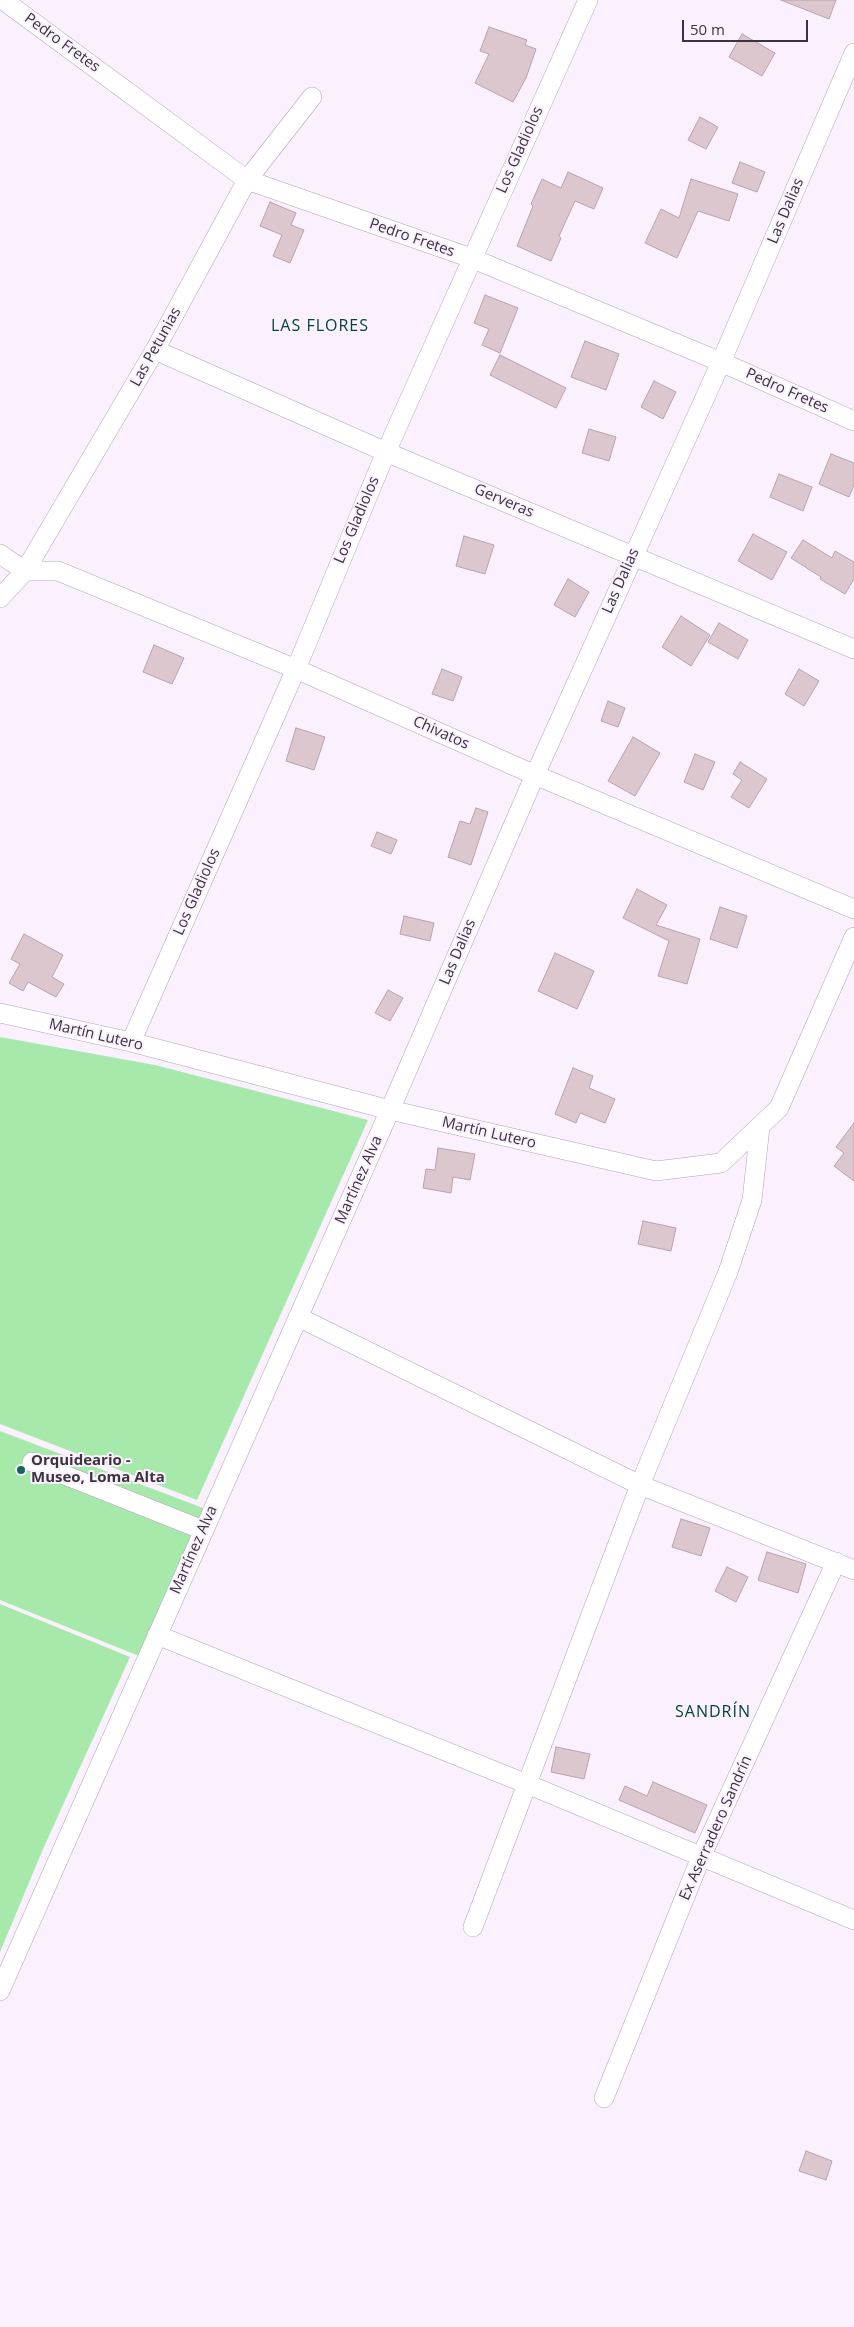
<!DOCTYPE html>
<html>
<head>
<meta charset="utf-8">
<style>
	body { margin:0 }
	#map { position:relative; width:854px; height:2327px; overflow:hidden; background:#faf0fe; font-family:"Open Sans",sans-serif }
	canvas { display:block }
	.scale { position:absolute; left:682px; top:20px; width:126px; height:22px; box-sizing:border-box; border:2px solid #3a353c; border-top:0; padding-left:6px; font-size:15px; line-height:18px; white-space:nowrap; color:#3a353c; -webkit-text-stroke:4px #faf0fe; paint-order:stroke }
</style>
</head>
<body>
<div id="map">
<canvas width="854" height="2327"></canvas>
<div class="scale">50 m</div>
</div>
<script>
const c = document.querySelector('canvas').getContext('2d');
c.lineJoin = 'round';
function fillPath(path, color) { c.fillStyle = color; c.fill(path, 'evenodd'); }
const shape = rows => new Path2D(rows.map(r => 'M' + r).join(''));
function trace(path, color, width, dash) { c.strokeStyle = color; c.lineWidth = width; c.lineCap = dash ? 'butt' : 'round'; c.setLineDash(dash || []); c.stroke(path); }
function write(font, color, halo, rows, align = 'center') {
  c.font = font + ' "Open Sans",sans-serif'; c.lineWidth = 4; c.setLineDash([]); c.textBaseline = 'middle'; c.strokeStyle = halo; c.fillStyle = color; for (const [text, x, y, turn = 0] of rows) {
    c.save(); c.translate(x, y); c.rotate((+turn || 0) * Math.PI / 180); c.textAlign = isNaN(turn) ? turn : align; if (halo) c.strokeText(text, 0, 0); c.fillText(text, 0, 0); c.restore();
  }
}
fillPath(shape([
	[0,1037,155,1065,368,1120,197,1500,0,1424],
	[0,1431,203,1508,194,1534,139,1656,0,1600],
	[0,1604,130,1657,43,1849,0,1952]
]), '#a6e9aa');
const building = shape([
	[781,0,836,0,829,19,781,0],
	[489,27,527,40,525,45,536,49,526,78,513,102,475,83,489,54,480,51,489,27],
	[742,34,775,53,762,76,729,57,742,34],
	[700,117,718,127,706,149,688,140,700,117],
	[740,162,765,172,757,192,732,183,740,162],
	[568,172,603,188,594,209,575,201,559,236,561,238,551,261,517,246,533,206,531,204,542,179,561,188,568,172],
	[691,179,738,194,729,221,698,211,677,258,645,243,661,209,679,218,691,179],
	[270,202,296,213,291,225,304,230,290,263,273,256,282,235,260,226,270,202],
	[485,295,518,308,500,353,482,345,489,329,474,323,485,295],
	[585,341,619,354,606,390,571,377,585,341],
	[500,355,566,388,556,408,490,375,500,355],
	[654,381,676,392,663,419,641,407,654,381],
	[589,429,616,437,609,461,582,453,589,429],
	[831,454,854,463,854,485,849,497,819,484,831,454],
	[779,474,812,487,803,511,770,497,779,474],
	[753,534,787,552,772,580,738,561,753,534],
	[464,536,494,545,485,574,456,566,464,536],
	[803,540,832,558,835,551,854,562,854,579,845,594,820,579,821,577,791,558,803,540],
	[568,579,589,592,575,617,554,605,568,579],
	[681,616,710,635,691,666,662,647,681,616],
	[719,623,748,640,738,659,708,642,719,623],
	[154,645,184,658,172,684,143,672,154,645],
	[442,669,462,677,453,701,432,694,442,669],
	[799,669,819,681,804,706,785,694,799,669],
	[608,701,625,708,618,727,601,721,608,701],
	[296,728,325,737,314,770,286,761,296,728],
	[633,737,660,753,635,796,608,781,633,737],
	[695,754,715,762,703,790,684,782,695,754],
	[740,762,767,779,749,808,731,797,742,780,733,774,740,762],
	[476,808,488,812,471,865,448,857,460,821,470,824,476,808],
	[377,832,397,840,391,854,371,846,377,832],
	[637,889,667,905,656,925,700,939,687,984,658,976,669,941,623,918,637,889],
	[720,907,747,916,737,948,710,939,720,907],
	[404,916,434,923,430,941,400,934,404,916],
	[24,934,63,955,52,977,64,984,56,997,28,982,23,991,9,983,20,964,11,959,24,934],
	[555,953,594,971,577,1009,538,991,555,953],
	[388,990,403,998,390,1021,375,1013,388,990],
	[573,1068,593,1076,589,1088,615,1099,605,1123,580,1113,576,1123,555,1114,573,1068],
	[854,1123,854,1181,834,1166,844,1153,836,1147,854,1123],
	[438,1148,475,1154,470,1180,453,1177,451,1193,423,1188,426,1169,435,1170,438,1148],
	[643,1221,676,1228,671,1251,638,1244,643,1221],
	[681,1519,710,1528,701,1556,672,1547,681,1519],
	[767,1552,806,1564,798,1593,758,1580,767,1552],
	[727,1567,748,1577,736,1602,715,1591,727,1567],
	[556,1747,590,1754,584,1779,551,1772,556,1747],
	[653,1782,707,1805,695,1833,619,1800,625,1786,647,1796,653,1782],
	[806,2151,832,2161,826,2180,799,2171,806,2151]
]);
fillPath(building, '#ddc7cf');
trace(building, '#b8a2ab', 1);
const minor = shape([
	[3,0,247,180,471,258,721,362,854,421],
	[155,350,386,452,854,649],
	[0,554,25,571],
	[25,571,58,571,296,669,535,775,854,909],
	[0,598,25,571,155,350,247,180,312,97],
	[0,1013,131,1042,390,1110,656,1171,721,1163,779,1108,854,937],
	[131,1042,296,669,386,452,588,0],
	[298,1317,640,1485,854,1570],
	[32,1462,203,1530],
	[157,1635,527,1784,854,1920],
	[473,1927,640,1485,728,1272,752,1200,760,1127],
	[0,1991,390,1110,535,775,721,362,854,53],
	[604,2098,701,1857,836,1562]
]);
trace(minor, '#b1a5b6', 20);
trace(minor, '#fff', 19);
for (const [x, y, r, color] of [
	[21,1470,5,"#17645e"]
]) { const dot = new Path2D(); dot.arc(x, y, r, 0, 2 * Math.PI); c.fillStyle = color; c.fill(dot); trace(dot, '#faf0fe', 2); }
write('15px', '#3a353c', '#faf0fe', [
	["Pedro Fretes",62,43,36],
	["Los Gladiolos",520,150,-66],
	["Las Dalias",786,211,-67],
	["Pedro Fretes",412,238,19],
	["Las Petunias",156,347,-61],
	["Pedro Fretes",787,391,24],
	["Gerveras",504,501,23],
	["Los Gladiolos",357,520,-67],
	["Las Dalias",621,581,-66],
	["Chivatos",441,733,24],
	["Los Gladiolos",197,892,-66],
	["Las Dalias",458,952,-67],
	["Martín Lutero",96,1035,13],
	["Martín Lutero",489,1133,13],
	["Martínez Alva",359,1180,-66],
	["Martínez Alva",194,1550,-66],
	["Ex Aserradero Sandrín",716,1828,-66]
]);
write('bold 15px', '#3a353c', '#faf0fe', [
	["Orquideario -",31,1461],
	["Museo, Loma Alta",31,1478]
], 'left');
c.letterSpacing = '1px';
write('16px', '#01433f', '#faf0fe', [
	["LAS FLORES",320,326],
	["SANDRÍN",713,1712]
]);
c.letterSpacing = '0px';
</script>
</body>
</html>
